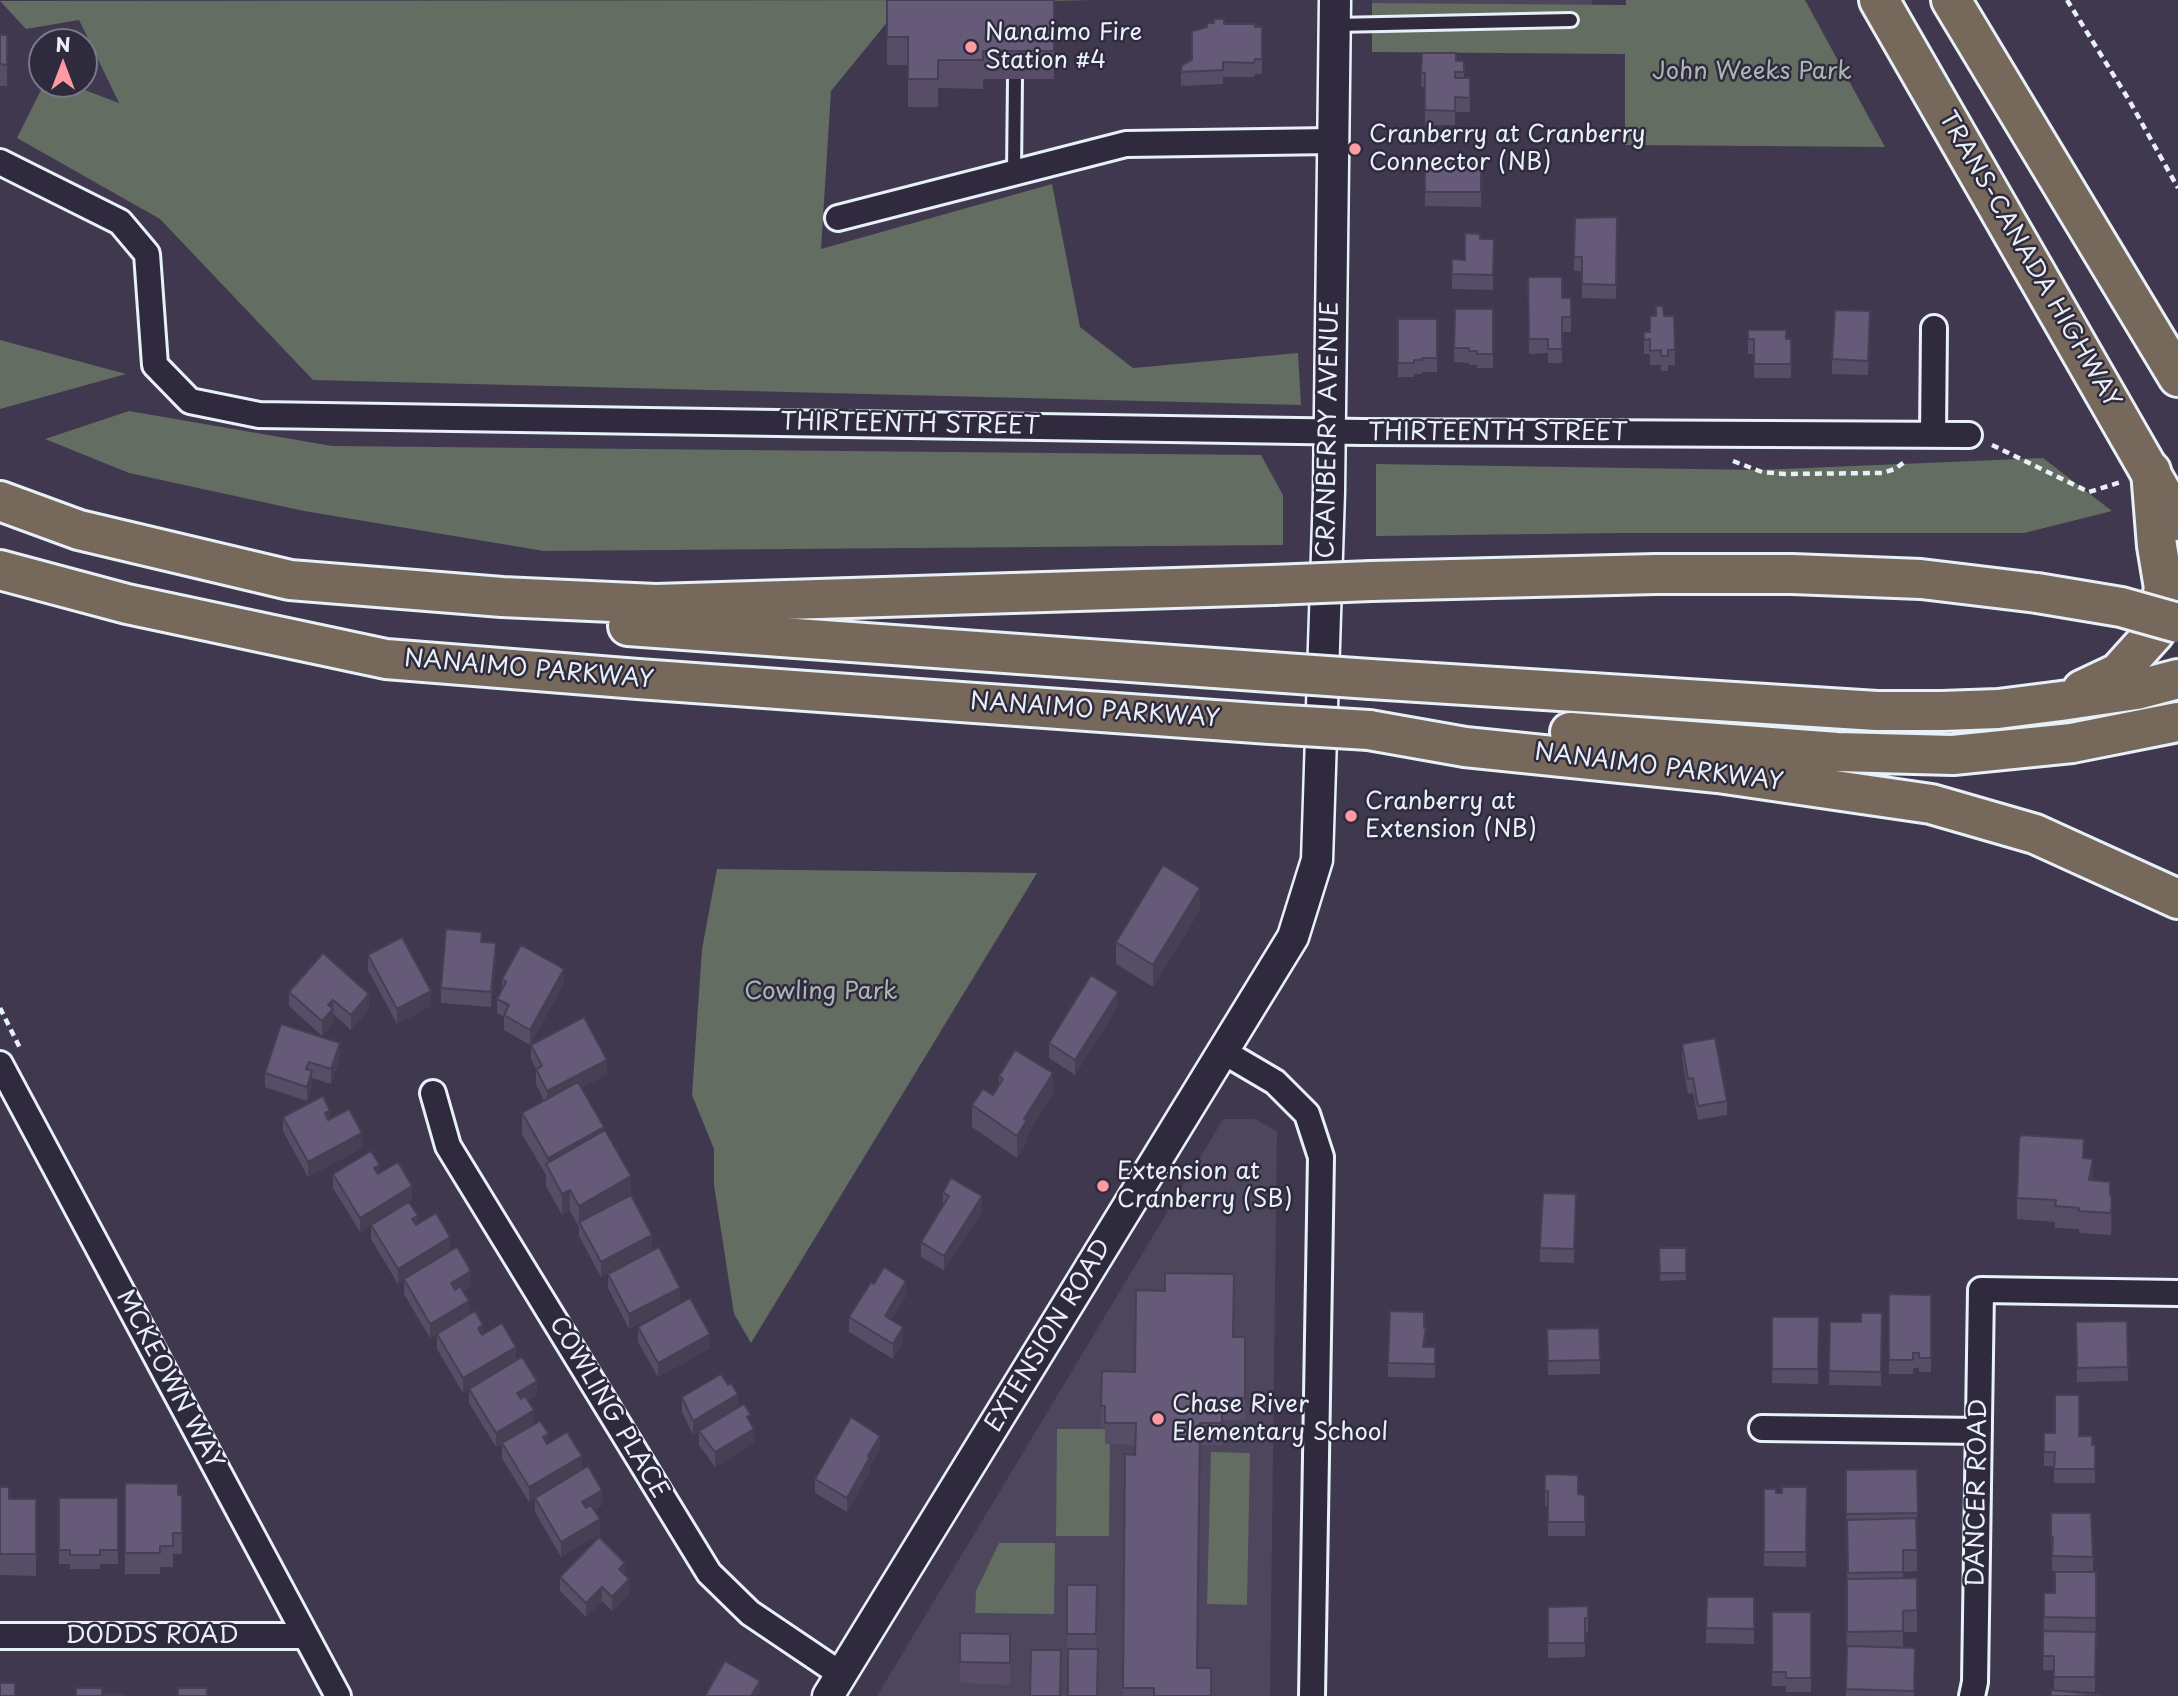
<!DOCTYPE html>
<html>
<head>
<meta charset="utf-8">
<style>
	body { margin:0 }
	#map { position:relative; width:2178px; height:1696px; overflow:hidden; background:#3f384e; font-family:"Playpen Sans",sans-serif }
	canvas { display:block }
	.north { position:absolute; left:28px; top:28px; width:70px; height:70px; box-sizing:border-box; background:#2f2a3d; border:2px solid #797a88; border-radius:50%; rotate:0deg; font-size:19px; font-weight:700; line-height:28px; text-align:center; color:#e8f1f8 }
	.north::after { content:''; display:block; margin:auto; width:24px; height:32px; background:#ff9aa2; clip-path:polygon(50% 0,100% 100%,50% 72%,0 100%) }
</style>
</head>
<body>
<div id="map">
<canvas width="2178" height="1696"></canvas>
<div class="north">N</div>
</div>
<script>
const c = document.querySelector('canvas').getContext('2d');
c.lineJoin = 'round';
function fillPath(path, color) { c.fillStyle = color; c.fill(path, 'evenodd'); }
const shape = rows => new Path2D(rows.map(r => 'M' + r).join(''));
function trace(path, color, width, dash) { c.strokeStyle = color; c.lineWidth = width; c.lineCap = dash ? 'butt' : 'round'; c.setLineDash(dash || []); c.stroke(path); }
function write(font, color, halo, rows, align = 'center') {
  c.font = font + ' "Playpen Sans",sans-serif'; c.lineWidth = 5; c.setLineDash([]); c.textBaseline = 'middle'; c.strokeStyle = halo; c.fillStyle = color; for (const [text, x, y, turn = 0] of rows) {
    c.save(); c.translate(x, y); c.rotate((+turn || 0) * Math.PI / 180); c.textAlign = isNaN(turn) ? turn : align; if (halo) c.strokeText(text, 0, 0); c.fillText(text, 0, 0); c.restore();
  }
}
fillPath(shape([
	[1372,0,1592,0,1592,6,1372,3],
	[1223,1119,1255,1119,1277,1131,1270,1696,877,1696]
]), '#4d465d');
fillPath(shape([
	[1094,0,902,4,831,91,821,249,1052,184,1080,327,1133,368,1298,353,1301,405,313,380,160,219,17,138,44,84,69,84,119,103,79,20,26,29,0,1],
	[1626,0,1805,0,1885,147,1625,145,1625,54,1372,52,1372,3,1626,5],
	[0,340,126,374,0,409],
	[129,411,332,446,1261,455,1283,495,1283,545,544,551,304,511,129,473,45,439],
	[2043,458,2112,511,2024,533,1622,533,1376,536,1376,464,1759,470],
	[717,869,1037,873,751,1343,734,1314,714,1185,714,1149,692,1095,702,949],
	[1057,1429,1110,1429,1109,1536,1056,1536],
	[1211,1452,1250,1453,1247,1605,1207,1604],
	[999,1543,1055,1543,1054,1614,975,1613,976,1591]
]), '#636d61');
const service = shape([
	[1335,25,1571,20],
	[1014,172,1015,79]
]);
const minor = shape([
	[0,162,120,222,147,254,155,365,190,401,259,415,1363,432,1969,435],
	[838,218,1126,144,1333,141],
	[1933,435,1934,328],
	[1224,1052,1275,1082,1307,1114,1321,1157,1312,1696],
	[0,1064,338,1696],
	[433,1093,448,1146,709,1573,750,1613,842,1675],
	[1762,1428,1979,1431],
	[0,1636,305,1636],
	[1972,1696,1975,1682,1981,1290,2178,1293]
]);
const tertiary = shape([
	[828,1696,1293,937,1317,860,1329,492,1335,0]
]);
const trunk = shape([
	[1879,0,2178,521],
	[1951,0,2178,377]
]);
const motorway = shape([
	[0,501,79,530,290,580,502,597,656,604,1272,585],
	[0,570,127,604,386,659,638,679,1270,724],
	[1371,581,1656,574,1792,574,1921,579,2037,593],
	[628,626,1270,672],
	[1370,679,1877,711,1942,711,1998,709,2061,701,2136,690,2178,679],
	[2082,690,2118,673,2155,632,2164,588,2157,546,2151,471],
	[1369,730,1465,747,1718,773,1931,804,2035,834,2178,899],
	[1570,732,1837,752,1953,755,2072,743,2178,722]
]);
trace(service, '#e8f1f8', 18);
trace(minor, '#e8f1f8', 30);
trace(tertiary, '#e8f1f8', 35);
trace(trunk, '#e8f1f8', 44);
trace(motorway, '#e8f1f8', 44);
trace(shape([
	[2067,0,2129,100,2178,188],
	[1992,445,2089,492,2121,482],
	[1733,461,1762,472,1785,474,1882,473,1895,469,1907,460],
	[0,1008,20,1048]
]), '#e8f1f8', 4.5, [7, 5]);
trace(service, '#2f2a3d', 12);
trace(minor, '#2f2a3d', 24);
trace(tertiary, '#2f2a3d', 30);
trace(trunk, '#76695c', 38);
trace(motorway, '#76695c', 38);
const motorwayBridge = shape([
	[1272,585,1371,581],
	[2037,593,2121,607,2178,623],
	[1270,672,1370,679],
	[1270,724,1369,730]
]);
trace(motorwayBridge, '#e8f1f8', 44, []);
trace(motorwayBridge, '#76695c', 38);
fillPath(shape([
	[887,0,1054,0,1054,79,983,79,983,89,938,88,938,107,908,107,908,65,887,65],
	[1224,24,1262,27,1262,74,1255,74,1254,77,1223,77,1223,84,1181,86,1181,72],
	[0,35,7,35,7,86,0,86],
	[1422,53,1456,61,1464,61,1464,78,1470,78,1470,112,1455,112,1455,125,1425,125,1425,87,1421,87],
	[1425,157,1481,158,1481,207,1425,206],
	[1617,217,1616,299,1582,298,1582,271,1574,271,1575,218],
	[1480,239,1494,239,1493,290,1452,289,1452,259,1465,260],
	[1528,277,1562,298,1571,298,1571,332,1562,332,1562,363,1548,363,1548,353,1529,354],
	[1455,309,1493,309,1493,368,1477,368,1477,365,1469,365,1469,363,1454,362],
	[1664,316,1674,316,1675,365,1668,365,1668,371,1661,371,1661,365,1650,365,1650,354,1644,354,1644,332,1650,332],
	[1398,319,1437,319,1437,372,1422,372,1422,374,1414,374,1414,377,1398,377],
	[1870,326,1868,375,1832,374,1832,359],
	[1748,330,1786,339,1791,339,1791,378,1754,378,1754,354,1748,354],
	[1200,910,1153,987,1116,964,1116,942],
	[323,953,369,1009,351,1030,333,1014,333,1023,322,1036,289,1006,289,992],
	[368,955,431,1006,397,1024,368,970],
	[496,958,491,1007,441,1003,441,988],
	[502,979,564,983,530,1045,504,1030,504,1017,497,1013,497,999,502,990],
	[1118,1006,1075,1075,1049,1058,1049,1043],
	[281,1024,340,1057,331,1084,312,1078,312,1086,307,1101,265,1087,265,1073],
	[1682,1044,1727,1101,1727,1115,1698,1120,1693,1093,1688,1094,1682,1058],
	[531,1045,607,1075,581,1087,604,1131,631,1195,652,1250,601,1277,579,1236,579,1227,570,1211,562,1215,546,1186,546,1175,522,1134,522,1113,544,1101,536,1084,536,1069,531,1059],
	[999,1076,1053,1094,1027,1135,1027,1142,1017,1158,972,1127,972,1105,993,1095,999,1085],
	[283,1117,330,1119,362,1148,308,1177,283,1131],
	[2084,1158,2093,1181,2110,1196,2112,1218,2111,1235,2079,1233,2079,1229,2055,1228,2055,1222,2017,1219,2017,1198],
	[380,1173,412,1200,409,1202,418,1224,450,1251,471,1286,463,1291,469,1315,483,1334,516,1361,537,1395,528,1400,534,1424,549,1443,582,1470,602,1505,594,1510,600,1534,561,1557,535,1512,535,1498,529,1502,502,1458,502,1444,496,1447,469,1403,469,1389,463,1393,437,1349,437,1334,430,1338,404,1294,404,1280,398,1284,371,1239,371,1225,360,1232,333,1188,333,1174],
	[943,1192,982,1211,944,1270,921,1257,921,1242,943,1206],
	[1576,1194,1574,1263,1540,1262,1540,1248],
	[1659,1248,1686,1248,1686,1280,1660,1281],
	[608,1274,680,1302,629,1329,608,1288],
	[1889,1294,1931,1295,1931,1372,1919,1372,1919,1368,1913,1368,1913,1374,1889,1374],
	[906,1296,891,1320,903,1342,893,1359,849,1332,849,1317],
	[1882,1313,1881,1386,1829,1385,1830,1322,1861,1322],
	[1772,1317,1819,1317,1818,1384,1772,1383],
	[2127,1321,2128,1381,2077,1382,2076,1322],
	[638,1327,710,1348,658,1377,638,1342],
	[1424,1328,1426,1343,1425,1347,1435,1347,1435,1378,1388,1377,1388,1363],
	[1547,1329,1600,1360,1600,1374,1548,1375],
	[1233,1337,1245,1337,1245,1420,1222,1420,1222,1445,1200,1445,1197,1668,1211,1696,1123,1696,1125,1454,1135,1455,1135,1445,1105,1444,1105,1427,1101,1427,1102,1371,1135,1372],
	[682,1397,738,1407,751,1423,754,1443,715,1467,699,1445,699,1432,693,1435,682,1412],
	[2079,1436,2092,1445,2095,1445,2095,1483,2054,1483,2054,1466,2044,1466,2044,1452],
	[880,1450,870,1466,870,1472,847,1512,815,1493,815,1479],
	[1917,1469,1917,1571,1903,1572,1903,1578,1917,1578,1917,1632,1903,1632,1903,1647,1915,1648,1914,1696,1846,1696,1847,1579,1846,1470],
	[1545,1474,1578,1495,1585,1495,1585,1536,1548,1536,1548,1506,1545,1506],
	[125,1483,182,1495,182,1554,173,1554,173,1567,160,1567,160,1574,125,1574],
	[0,1487,9,1499,36,1499,36,1576,0,1575],
	[1807,1487,1806,1567,1764,1566,1764,1489,1776,1493,1782,1493],
	[59,1498,118,1498,118,1564,100,1564,100,1569,70,1569,70,1564,59,1564],
	[2051,1513,2093,1557,2093,1571,2052,1571],
	[2096,1572,2095,1692,2054,1690,2054,1670,2043,1670,2044,1593,2055,1593],
	[625,1576,629,1594,612,1611,602,1601,586,1617,560,1591,560,1577],
	[1067,1585,1097,1585,1096,1649,1067,1655],
	[1754,1597,1754,1644,1706,1643,1706,1628],
	[1588,1606,1588,1632,1585,1632,1585,1657,1548,1658,1548,1607],
	[1772,1612,1811,1612,1811,1692,1786,1692,1786,1686,1772,1686],
	[1010,1634,1010,1685,960,1683,960,1662]
]), '#574d66');
fillPath(shape([
	[1200,888,1200,910,1153,987,1153,965],
	[496,943,496,958,491,1007,491,992],
	[564,969,564,983,530,1045,530,1030],
	[431,991,431,1006,397,1024,397,1009],
	[1118,992,1118,1006,1075,1075,1075,1060],
	[369,994,369,1009,351,1030,351,1015],
	[333,1000,333,1023,322,1036,322,1021,328,1005],
	[340,1043,340,1057,331,1084,331,1069],
	[607,1060,607,1075,547,1105,547,1091],
	[312,1071,312,1086,307,1101,307,1087],
	[1053,1073,1053,1094,1027,1135,1027,1142,1017,1158,1017,1136,1024,1119],
	[330,1111,330,1125,325,1113],
	[604,1127,604,1148,548,1168,548,1158],
	[362,1133,362,1148,308,1177,308,1162],
	[2093,1159,2093,1180,2089,1202,2089,1180],
	[380,1165,380,1179,374,1168],
	[631,1176,631,1197,579,1222,579,1227,579,1206],
	[412,1186,412,1200,360,1232,360,1218],
	[570,1190,570,1211,562,1215,562,1194],
	[982,1196,982,1211,944,1270,944,1256],
	[2112,1196,2112,1218,2111,1235,2111,1213],
	[418,1216,418,1230,412,1219],
	[652,1235,652,1250,601,1277,601,1262],
	[450,1237,450,1252,398,1284,398,1269],
	[471,1271,471,1286,451,1298,451,1283],
	[906,1281,906,1296,885,1330,885,1316],
	[680,1288,680,1302,629,1329,629,1314],
	[469,1301,469,1315,430,1338,430,1324],
	[483,1325,483,1340,478,1328],
	[903,1327,903,1342,893,1359,893,1344],
	[1426,1328,1426,1343,1423,1361,1423,1347],
	[710,1334,710,1348,658,1377,658,1363],
	[516,1347,516,1361,463,1393,463,1378],
	[537,1381,537,1395,517,1407,517,1393],
	[738,1394,738,1409,693,1435,693,1421],
	[534,1410,534,1424,496,1447,496,1433],
	[754,1429,754,1443,715,1467,715,1452],
	[549,1434,549,1449,543,1437],
	[880,1436,880,1450,870,1466,870,1472,847,1512,847,1498,868,1456],
	[582,1456,582,1470,529,1502,529,1487],
	[602,1490,602,1505,582,1516,582,1502],
	[600,1519,600,1534,561,1557,561,1542],
	[625,1563,625,1577,619,1569],
	[629,1579,629,1594,612,1611,612,1597],
	[602,1587,602,1601,586,1617,586,1603],
	[760,1681,760,1695,751,1696]
]), '#473f53');
const building = shape([
	[887,0,1054,0,1054,51,983,51,983,60,938,60,938,79,908,79,908,37,887,37,887,0],
	[1214,19,1224,19,1224,24,1255,24,1255,27,1262,27,1262,59,1255,59,1254,63,1223,62,1223,70,1181,72,1182,65,1192,60,1192,31,1207,27,1207,23,1214,23,1214,19],
	[0,35,7,35,7,65,0,64,0,35],
	[1422,53,1456,53,1456,61,1464,61,1464,72,1455,72,1455,78,1470,78,1470,98,1455,97,1455,111,1425,110,1425,73,1421,73,1422,53],
	[1425,157,1481,158,1481,192,1425,192,1425,157],
	[1617,217,1616,285,1582,284,1582,257,1574,257,1575,218,1617,217],
	[1465,233,1480,234,1480,239,1494,239,1493,275,1452,274,1452,259,1465,260,1465,233],
	[1528,277,1562,277,1562,298,1571,298,1571,317,1562,317,1562,349,1548,349,1548,339,1529,339,1528,277],
	[1656,306,1663,306,1664,316,1674,316,1675,350,1668,350,1668,356,1661,356,1661,350,1650,351,1650,339,1644,340,1644,332,1650,332,1650,316,1656,316,1656,306],
	[1455,309,1493,309,1493,354,1477,354,1477,351,1469,351,1469,348,1454,348,1455,309],
	[1835,310,1870,311,1868,361,1832,359,1835,310],
	[1398,319,1437,319,1437,358,1422,358,1422,360,1414,360,1414,363,1398,363,1398,319],
	[1748,330,1786,330,1786,339,1791,339,1791,364,1754,364,1754,339,1748,339,1748,330],
	[1163,865,1200,888,1153,965,1116,942,1163,865],
	[446,929,482,932,481,942,496,943,491,992,441,988,446,929],
	[402,937,431,991,397,1009,368,955,402,937],
	[521,945,564,969,530,1030,504,1015,509,1005,497,999,506,982,502,979,521,945],
	[323,953,369,994,351,1015,333,1000,328,1005,333,1009,322,1021,289,992,323,953],
	[1091,975,1118,992,1075,1060,1049,1043,1091,975],
	[584,1017,607,1060,547,1091,536,1069,542,1066,531,1045,584,1017],
	[281,1024,340,1043,331,1069,309,1062,306,1069,312,1071,307,1087,265,1073,281,1024],
	[1715,1038,1727,1101,1698,1106,1693,1078,1688,1079,1682,1044,1715,1038],
	[1015,1050,1053,1073,1024,1119,1027,1120,1017,1136,972,1105,983,1089,993,1095,1003,1079,999,1076,1015,1050],
	[578,1082,604,1127,548,1158,522,1113,578,1082],
	[323,1096,330,1111,325,1113,328,1120,349,1109,362,1133,308,1162,283,1117,323,1096],
	[605,1130,631,1176,579,1206,570,1190,562,1194,546,1164,605,1130],
	[2021,1135,2084,1139,2083,1158,2093,1159,2089,1180,2110,1182,2110,1196,2112,1196,2111,1213,2079,1211,2079,1208,2055,1206,2056,1200,2017,1198,2019,1139,2021,1135],
	[371,1151,380,1165,374,1168,378,1174,398,1162,412,1186,360,1218,333,1174,371,1151],
	[951,1178,982,1196,944,1256,921,1242,949,1196,943,1192,951,1178],
	[1543,1193,1576,1194,1574,1249,1540,1248,1543,1193],
	[631,1195,652,1235,601,1262,579,1222,631,1195],
	[409,1202,418,1216,412,1219,416,1225,436,1213,450,1237,398,1269,371,1225,409,1202],
	[457,1247,471,1271,451,1283,455,1290,460,1286,469,1301,430,1324,404,1279,457,1247],
	[659,1247,680,1288,629,1314,608,1274,659,1247],
	[1659,1248,1686,1248,1686,1273,1660,1273,1659,1248],
	[884,1267,906,1281,885,1316,903,1327,893,1344,849,1317,871,1282,874,1284,884,1267],
	[1165,1273,1234,1274,1233,1337,1245,1337,1245,1398,1222,1398,1222,1423,1200,1423,1197,1668,1211,1668,1211,1696,1154,1696,1154,1688,1123,1688,1125,1454,1135,1455,1136,1423,1105,1423,1105,1406,1101,1406,1102,1371,1135,1372,1136,1290,1165,1291,1165,1273],
	[1889,1294,1931,1295,1931,1358,1919,1358,1919,1353,1913,1353,1913,1360,1889,1360,1889,1294],
	[690,1298,710,1334,658,1363,638,1327,690,1298],
	[475,1311,483,1325,478,1328,482,1335,502,1323,516,1347,463,1378,437,1334,475,1311],
	[1390,1311,1424,1312,1424,1328,1426,1328,1423,1347,1435,1347,1435,1364,1388,1363,1390,1311],
	[1861,1313,1882,1313,1881,1372,1829,1371,1830,1322,1861,1322,1861,1313],
	[1772,1317,1819,1317,1818,1369,1772,1369,1772,1317],
	[2127,1321,2128,1367,2077,1368,2076,1322,2127,1321],
	[1599,1328,1600,1360,1548,1361,1547,1329,1599,1328],
	[522,1357,537,1381,517,1393,521,1399,525,1396,534,1410,496,1433,469,1389,522,1357],
	[721,1374,728,1385,731,1383,738,1394,693,1421,682,1397,721,1374],
	[2055,1395,2079,1395,2079,1436,2092,1436,2092,1445,2095,1445,2095,1469,2054,1469,2055,1452,2044,1452,2044,1433,2055,1433,2055,1395],
	[744,1404,751,1415,747,1417,754,1429,715,1452,699,1431,744,1404],
	[851,1417,880,1436,868,1456,870,1457,847,1498,815,1479,851,1417],
	[540,1421,549,1434,543,1437,547,1444,567,1432,582,1456,529,1487,502,1443,540,1421],
	[588,1466,602,1490,582,1502,586,1508,591,1505,600,1519,561,1542,535,1498,588,1466],
	[1917,1469,1918,1513,1846,1514,1846,1470,1917,1469],
	[1545,1474,1578,1475,1578,1494,1585,1495,1585,1522,1548,1522,1548,1491,1545,1491,1545,1474],
	[125,1483,178,1484,178,1495,182,1495,182,1533,173,1533,173,1546,160,1546,160,1553,125,1553,125,1483],
	[0,1487,9,1487,9,1499,36,1499,36,1554,0,1554,0,1487],
	[1782,1487,1807,1487,1806,1552,1764,1552,1764,1489,1776,1489,1776,1493,1782,1493,1782,1487],
	[59,1498,118,1498,118,1550,100,1550,100,1555,70,1555,70,1550,59,1550,59,1498],
	[2051,1513,2091,1513,2093,1557,2052,1556,2053,1537,2051,1537,2051,1513],
	[1916,1518,1917,1550,1903,1550,1903,1572,1848,1573,1847,1520,1916,1518],
	[599,1537,625,1563,619,1569,629,1579,612,1597,602,1587,586,1603,560,1577,599,1537],
	[2055,1572,2096,1572,2096,1618,2044,1617,2044,1593,2055,1593,2055,1572],
	[1917,1578,1917,1610,1903,1611,1903,1631,1847,1632,1847,1579,1917,1578],
	[1067,1585,1097,1585,1096,1634,1067,1634,1067,1585],
	[1707,1597,1754,1597,1754,1629,1706,1628,1707,1597],
	[1588,1606,1588,1618,1585,1618,1585,1643,1548,1643,1548,1607,1588,1606],
	[1772,1612,1811,1612,1811,1678,1786,1678,1786,1672,1772,1672,1772,1612],
	[2043,1631,2096,1632,2095,1677,2054,1677,2054,1656,2043,1656,2043,1631],
	[960,1633,1010,1634,1010,1663,960,1662,960,1633],
	[1847,1646,1915,1648,1914,1691,1846,1689,1847,1646],
	[1068,1649,1098,1649,1097,1696,1068,1696,1068,1649],
	[1031,1650,1061,1650,1060,1696,1030,1696,1031,1650],
	[725,1661,760,1681,751,1696,705,1696,725,1661],
	[0,1683,15,1683,15,1696,0,1696,0,1683],
	[76,1688,102,1688,102,1694,124,1694,125,1696,76,1696,76,1688],
	[178,1688,207,1688,207,1696,178,1696,178,1688],
	[2051,1690,2100,1695,2100,1696,2051,1696,2051,1690]
]);
fillPath(building, '#655a77');
trace(building, '#473f53', 2);
for (const [x, y, r, color] of [
	[971,47,7,"#ff9aa2"],
	[1355,149,7,"#ff9aa2"],
	[1351,816,7,"#ff9aa2"],
	[1103,1186,7,"#ff9aa2"],
	[1158,1419,7,"#ff9aa2"]
]) { const dot = new Path2D(); dot.arc(x, y, r, 0, 2 * Math.PI); c.fillStyle = color; c.fill(dot); trace(dot, '#2f2a3d', 2.5); }
write('24px', '#e8f1f8', '#2f2a3d', [
	["Nanaimo Fire",985,33],
	["Station #4",985,61],
	["Cranberry at Cranberry",1369,135],
	["Connector (NB)",1369,163],
	["Cranberry at",1365,802],
	["Extension (NB)",1365,830],
	["Extension at",1117,1172],
	["Cranberry (SB)",1117,1200],
	["Chase River",1172,1405],
	["Elementary School",1172,1433]
], 'left');
write('24px', '#acb6b4', '#2f2a3d', [
	["John Weeks Park",1752,72],
	["Cowling Park",821,992]
]);
write('24px', '#e8f1f8', '#2f2a3d', [
	["TRANS-CANADA HIGHWAY",2029,260,60],
	["THIRTEENTH STREET",910,425,1],
	["CRANBERRY AVENUE",1329,430,-89],
	["THIRTEENTH STREET",1498,433],
	["NANAIMO PARKWAY",529,670,5],
	["NANAIMO PARKWAY",1095,711,4],
	["NANAIMO PARKWAY",1659,768,7],
	["EXTENSION ROAD",1049,1336,-59],
	["MCKEOWN WAY",169,1380,62],
	["COWLING PLACE",608,1408,59],
	["DANCER ROAD",1978,1493,-89],
	["DODDS ROAD",152,1636]
]);
</script>
</body>
</html>
